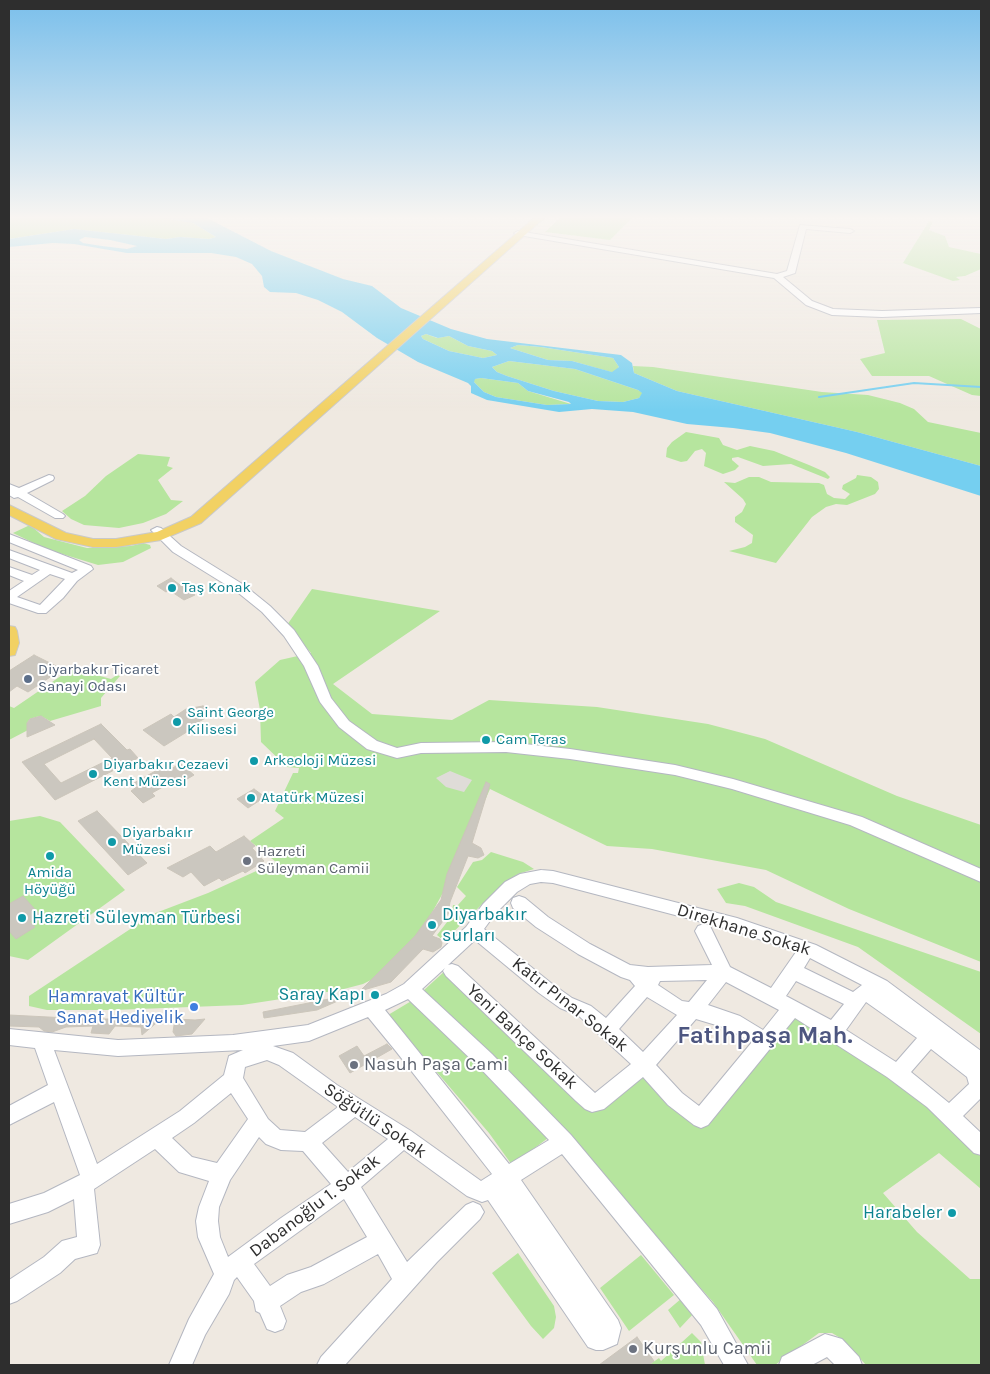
<!DOCTYPE html>
<html>
<head>
<meta charset="utf-8">
<style>
	body { margin:0 }
	#map { position:relative; width:990px; height:1374px; overflow:hidden; background:#efe9e1; font-family:Karla,sans-serif }
	canvas { display:block }
	.frame { position:absolute; inset:0; border:10px solid #2e2e2e; pointer-events:none }
</style>
</head>
<body>
<div id="map">
<canvas width="990" height="1374"></canvas>
<div class="frame"></div>
</div>
<script>
const c = document.querySelector('canvas').getContext('2d');
c.lineJoin = 'round';
function fillPath(path, color) { c.fillStyle = color; c.fill(path, 'evenodd'); }
const shape = rows => new Path2D(rows.map(r => 'M' + r).join(''));
function trace(path, color, width, dash) { c.strokeStyle = color; c.lineWidth = width; c.lineCap = dash ? 'butt' : 'round'; c.setLineDash(dash || []); c.stroke(path); }
function write(font, color, halo, rows, align = 'center') {
  c.font = font + ' Karla,sans-serif'; c.lineWidth = 4; c.setLineDash([]); c.textBaseline = 'middle'; c.strokeStyle = halo; c.fillStyle = color; for (const [text, x, y, turn = 0] of rows) {
    c.save(); c.translate(x, y); c.rotate((+turn || 0) * Math.PI / 180); c.textAlign = isNaN(turn) ? turn : align; if (halo) c.strokeText(text, 0, 0); c.fillText(text, 0, 0); c.restore();
  }
}
fillPath(shape([
	[9,218,163,218,193,223,216,237,209,239,180,237,166,239,74,229,9,239],
	[560,218,632,218,610,240,545,232],
	[929,221,933,222,929,230,945,236,949,247,981,254,981,269,965,276,956,277,960,280,953,281,903,263],
	[961,319,981,329,981,396,972,395,929,376,872,376,860,359,885,353,877,320],
	[426,334,437,338,449,336,468,346,492,351,497,355,483,358,449,351,423,339,421,336],
	[518,345,541,347,613,358,619,367,615,372,611,372,572,361,548,360,510,348],
	[509,361,575,369,638,390,643,393,639,398,623,402,598,401,554,391,507,376,497,372,492,367],
	[633,366,653,367,822,392,868,395,900,403,914,409,928,422,981,433,981,466,857,432,677,391,634,373],
	[481,378,518,383,528,391,571,404,547,405,496,397,484,392,474,382,474,379],
	[686,432,719,438,723,445,737,450,750,446,774,451,809,465,825,472,830,477,828,479,791,464,763,466,738,457,732,458,732,460,739,466,735,470,723,474,704,466,706,453,702,449,695,451,687,461,681,462,666,457,667,448,672,442],
	[138,454,170,457,167,466,173,468,158,480,171,500,183,501,166,514,143,523,119,528,84,525,71,519,62,511,85,496,106,476],
	[857,475,871,477,878,482,879,489,875,494,847,505,836,504,826,507,812,517,776,563,729,551,745,547,752,543,753,535,735,522,735,517,742,512,746,504,743,499,724,482,735,483,749,477,759,477,771,482,819,483,824,485,827,494,834,498,845,499,850,494,842,489,843,485,856,478],
	[30,525,44,537,87,548,131,546,143,543,150,545,151,548,123,562,98,565,46,549,13,533],
	[312,589,440,611,333,684,372,714,452,720,489,700,597,707,708,724,765,739,897,796,981,825,981,962,849,909,766,870,652,849,607,846,490,789,450,880,423,929,383,974,363,984,340,990,242,1005,113,1010,47,1010,29,1006,29,996,153,914,208,893,276,862,250,841,284,818,275,811,293,773,298,773,299,768,287,767,261,742,260,710,255,682,280,660,311,653,287,625],
	[74,667,92,673,99,669,106,671,100,676,111,679,117,675,120,676,101,698,101,706,50,721,41,716,36,717,30,719,27,723,30,729,9,740,9,706,14,708],
	[40,816,60,822,125,890,28,960,9,956,9,821],
	[491,852,523,862,534,869,518,874,501,886,444,941,437,935,451,917,453,905,458,905,466,896,457,887,473,862,482,860],
	[739,883,754,887,776,902,981,972,981,1034,858,947,745,906,726,903,717,889],
	[446,970,592,1110,641,1075,701,1127,792,1014,931,1105,981,1154,981,1189,939,1153,883,1193,917,1232,970,1279,981,1279,981,1365,866,1365,842,1339,832,1333,819,1333,775,1365,757,1365,713,1302,567,1138,423,991],
	[413,1000,435,1021,548,1138,512,1165,489,1133,388,1015],
	[518,1253,554,1306,556,1317,554,1328,543,1339,531,1326,492,1273],
	[641,1255,674,1295,629,1331,600,1288],
	[682,1298,695,1312,680,1328,668,1310],
	[692,1333,701,1342,705,1365,649,1365,659,1358,661,1361]
]), '#b6e59e');
fillPath(shape([
	[450,771,472,780,464,792,446,787,436,778]
]), '#dfdcd8');
fillPath(shape([
	[163,218,207,218,271,251,343,279,372,286,401,308,451,329,487,339,621,355,632,363,634,373,677,391,857,432,981,466,981,496,846,453,770,433,733,428,687,424,633,412,592,409,559,412,487,400,471,393,471,386,468,383,418,362,377,338,342,312,318,300,296,293,270,292,264,287,262,276,252,264,236,257,211,253,127,253,74,244,53,243,9,247,9,239,74,229,166,239,180,237,209,239,216,237,193,223],
	[85,237,110,240,137,246,127,249,102,246,83,243,79,240],
	[426,334,438,338,449,336,468,346,492,351,497,355,483,358,449,351,423,339,421,336],
	[518,345,541,347,613,358,619,367,612,372,572,361,548,360,510,348],
	[509,361,575,369,638,390,642,393,639,398,623,402,598,401,554,391,507,376,497,372,492,367],
	[481,378,518,383,528,391,569,402,571,404,547,405,496,397,484,392,474,382,475,379]
]), '#75cff0');
trace(shape([
	[819,397,914,383,981,387]
]), '#75cff0', 2);
const building = shape([
	[171,578,180,585,195,595,184,600,169,590,166,592,157,586,171,578],
	[34,655,62,669,28,692,17,686,9,692,9,671,34,655],
	[203,706,215,713,187,728,190,730,164,746,143,730,171,714,174,717,186,709,203,706],
	[41,716,55,725,27,737,27,723,30,719,41,716],
	[101,724,127,750,130,749,138,758,55,800,22,762,101,724],
	[94,739,112,758,61,783,44,764,94,739],
	[180,763,194,775,182,782,179,778,152,793,155,796,143,803,131,791,138,786,134,783,168,764,173,768,180,763],
	[486,782,490,784,472,843,481,848,484,855,478,858,468,856,450,902,448,914,432,936,440,939,442,943,441,947,433,952,423,949,391,982,360,991,415,936,441,900,447,874,486,782],
	[254,789,265,797,248,808,237,799,254,789],
	[97,811,147,863,128,875,78,821,97,811],
	[244,836,255,846,252,848,264,861,245,873,243,871,222,881,219,878,204,886,191,872,183,877,167,868,210,846,216,852,244,836],
	[23,896,40,915,30,922,35,927,16,939,9,931,9,904,23,896],
	[339,997,340,1000,317,1010,264,1018,263,1012,339,997],
	[9,1015,87,1019,161,1019,142,1035,141,1027,115,1026,109,1034,91,1033,93,1026,66,1027,52,1032,44,1031,39,1027,9,1026,9,1015],
	[175,1019,195,1020,205,1019,192,1034,176,1036,173,1032,175,1019],
	[387,1044,392,1049,350,1073,339,1056,357,1046,364,1056,387,1044],
	[637,1337,654,1361,649,1365,599,1365,637,1337]
]);
fillPath(building, '#cbc7bf');
trace(building, '#cbc5ba', 1);
const minor = shape([
	[800,225,850,229,854,231,850,233,806,229,795,273,783,277,812,301,833,309,882,311,981,308,981,313,882,317,832,315,806,305,774,278,518,235,514,233,518,231,777,274,787,271,800,225],
	[49,475,53,476,54,478,53,480,27,493,63,514,65,516,63,518,55,518,18,497,14,498,9,495,10,492,9,484,19,488,49,475],
	[157,527,161,528,181,546,244,585,270,606,294,630,318,666,331,698,349,721,377,741,397,748,421,743,506,742,570,749,675,765,733,779,862,817,981,869,981,882,850,825,732,789,675,775,570,759,506,752,421,753,397,758,367,749,339,727,320,702,304,666,284,636,262,612,236,591,173,552,151,530,157,527],
	[9,534,91,566,93,569,77,581,63,598,46,613,38,613,9,603,9,591,24,581,9,575,9,567,32,575,40,570,9,558,9,550,72,573,78,570,9,542,9,534],
	[50,574,65,579,40,605,17,597,50,574],
	[541,870,553,871,737,918,816,945,887,981,981,1051,981,1098,963,1116,981,1133,981,1155,974,1153,927,1107,887,1077,795,1018,708,1125,701,1128,694,1125,668,1105,643,1077,604,1109,592,1112,585,1109,576,1101,446,976,443,971,445,968,422,989,492,1054,571,1135,717,1309,748,1365,724,1365,701,1325,562,1154,521,1180,618,1320,621,1328,617,1344,603,1350,596,1350,588,1347,488,1200,482,1202,467,1196,404,1150,361,1187,407,1262,466,1205,473,1202,480,1205,484,1212,480,1219,437,1262,345,1365,317,1365,321,1357,392,1279,378,1254,324,1284,301,1292,280,1306,286,1321,283,1329,275,1332,267,1329,260,1313,256,1311,254,1301,237,1277,234,1280,229,1294,205,1335,192,1365,169,1365,189,1319,214,1274,198,1237,196,1221,199,1207,209,1181,179,1172,155,1149,94,1189,100,1245,97,1253,75,1259,60,1273,17,1301,9,1304,9,1280,44,1257,62,1241,77,1237,74,1199,48,1212,9,1224,9,1204,44,1193,80,1175,54,1102,9,1125,9,1106,48,1085,35,1048,9,1045,9,1029,118,1040,233,1035,308,1025,386,994,404,984,466,927,483,904,505,882,520,874,541,870],
	[541,882,553,883,736,931,796,952,771,988,730,967,710,926,704,924,698,926,695,931,712,965,648,967,630,965,590,944,548,917,525,898,519,896,513,898,511,903,513,908,536,927,578,954,621,977,630,980,635,986,606,1018,591,1006,572,998,551,983,484,929,495,914,517,892,530,884,541,882],
	[475,940,539,993,560,1008,579,1016,631,1064,595,1093,458,966,452,964,448,965,475,940],
	[810,958,862,985,853,992,804,968,810,958],
	[707,980,689,1002,682,1001,658,985,660,981,707,980],
	[796,981,844,1004,831,1020,786,996,796,981],
	[726,982,779,1010,763,1030,740,1016,708,1005,726,982],
	[647,997,677,1015,643,1052,619,1029,647,997],
	[408,999,478,1066,549,1140,509,1164,385,1010,408,999],
	[866,1002,917,1038,896,1062,846,1030,866,1002],
	[368,1017,395,1050,492,1174,481,1181,411,1131,337,1085,293,1053,273,1046,309,1041,368,1017],
	[696,1019,726,1028,752,1042,699,1106,682,1093,656,1065,696,1019],
	[931,1049,967,1077,969,1084,949,1103,911,1072,931,1049],
	[54,1050,118,1056,243,1050,229,1056,224,1075,180,1111,97,1164,54,1050],
	[267,1060,279,1065,338,1107,305,1132,280,1130,268,1119,243,1078,245,1067,267,1060],
	[231,1093,248,1119,217,1163,192,1157,172,1138,194,1123,231,1093],
	[355,1117,388,1139,348,1172,322,1143,355,1117],
	[259,1137,266,1144,281,1150,303,1151,331,1184,281,1218,228,1257,220,1237,218,1221,219,1207,230,1180,259,1137],
	[344,1199,367,1237,311,1267,287,1275,270,1286,254,1264,344,1199],
	[825,1334,842,1339,859,1357,862,1365,835,1365,827,1357,812,1365,779,1365,782,1357,825,1334]
]);
const major = shape([
	[534,218,544,218,201,523,161,540,116,547,93,547,56,539,9,515,9,505,66,533,93,539,116,539,157,532,191,517,534,218],
	[9,626,15,627,17,631,19,643,15,655,9,656,9,626]
]);
trace(minor, '#b4b7c1', 2);
trace(major, '#c9c9c9', 2);
fillPath(minor, '#fff');
fillPath(major, '#f2d163');
const sky = c.createLinearGradient(0, 0, 0, 411);
sky.addColorStop(0, '#7abfeb');
sky.addColorStop(0.53, '#f8f5f2');
sky.addColorStop(1, '#f8f5f200');
c.fillStyle = sky;
c.fillRect(0, 0, 990, 411);
for (const [x, y, r, color] of [
	[172,588,5,"#0f9aa8"],
	[28,679,5,"#5c6f8a"],
	[177,722,5,"#0f9aa8"],
	[486,740,5,"#0f9aa8"],
	[254,761,5,"#0f9aa8"],
	[93,774,5,"#0f9aa8"],
	[251,798,5,"#0f9aa8"],
	[112,842,5,"#0f9aa8"],
	[50,856,5,"#0f9aa8"],
	[247,861,5,"#6b7280"],
	[22,918,5,"#0f9aa8"],
	[432,925,5,"#0f9aa8"],
	[375,995,5,"#0f9aa8"],
	[194,1007,5,"#3f7fe0"],
	[354,1065,5,"#6b7280"],
	[952,1213,5,"#0f9aa8"],
	[633,1349,5,"#6b7280"]
]) { const dot = new Path2D(); dot.arc(x, y, r, 0, 2 * Math.PI); c.fillStyle = color; c.fill(dot); trace(dot, '#fff', 2); }
write('15px', '#0d838f', '#fff', [
	["Taş Konak",182,588],
	["Saint George",187,713],
	["Kilisesi",187,730],
	["Cam Teras",496,740],
	["Arkeoloji Müzesi",264,761],
	["Diyarbakır Cezaevi",103,765],
	["Kent Müzesi",103,782],
	["Atatürk Müzesi",261,798],
	["Diyarbakır",122,833],
	["Müzesi",122,850],
	["Amida",50,873,"center"],
	["Höyüğü",50,890,"center"]
], 'left');
write('15px', '#4e5e75', '#fff', [
	["Diyarbakır Ticaret",38,670],
	["Sanayi Odası",38,687]
], 'left');
write('15px', '#5b616d', '#fff', [
	["Hazreti",257,852],
	["Süleyman Camii",257,869]
], 'left');
write('18px', '#0d838f', '#fff', [
	["Diyarbakır",442,915],
	["surları",442,936],
	["Hazreti Süleyman Türbesi",32,918],
	["Saray Kapı",365,995,"right"],
	["Harabeler",942,1213,"right"]
], 'left');
write('18px', '#2e2e2e', '#fff', [
	["Direkhane Sokak",744,930,17],
	["Katır Pınar Sokak",570,1005,38],
	["Yeni Bahçe Sokak",522,1037,43],
	["Söğütlü Sokak",375,1121,34],
	["Dabanoğlu 1. Sokak",315,1206,-37]
]);
write('18px', '#366cbe', '#fff', [
	["Hamravat Kültür",184,997],
	["Sanat Hediyelik",184,1018]
], 'right');
write('18px', '#5b616d', '#fff', [
	["Nasuh Paşa Cami",364,1065],
	["Kurşunlu Camii",643,1349]
], 'left');
write('bold 24px', '#4d5680', '#fff', [
	["Fatihpaşa Mah.",765,1036]
]);
</script>
</body>
</html>
